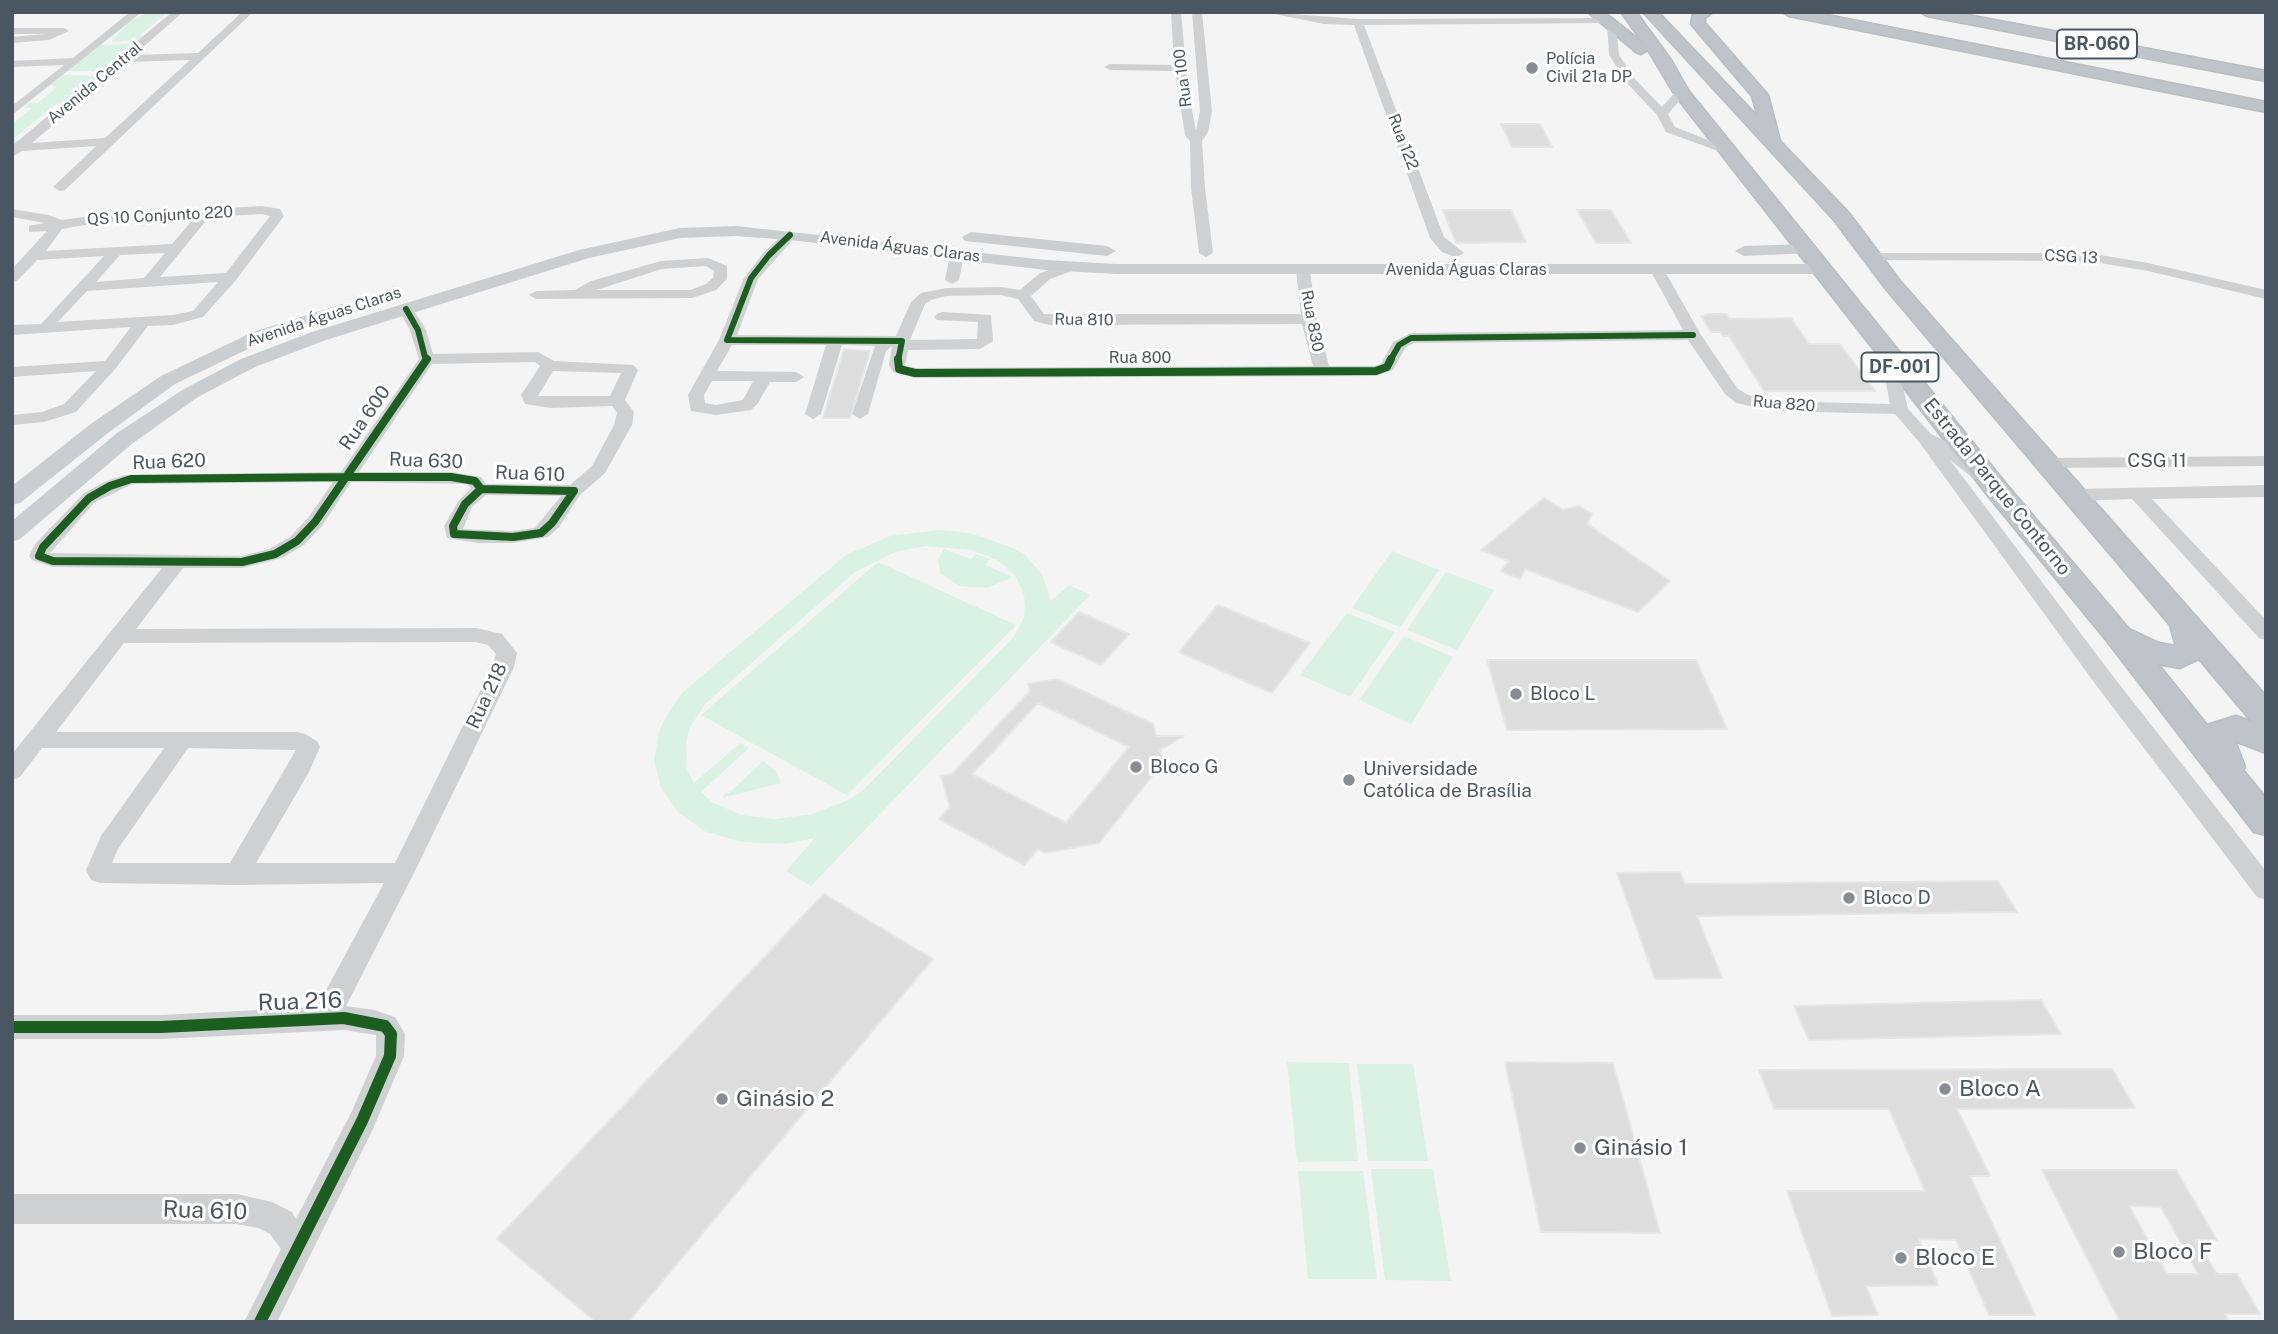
<!DOCTYPE html>
<html>
<head>
<meta charset="utf-8">
<style>
	body { margin:0 }
	#map { position:relative; width:2278px; height:1334px; overflow:hidden; background:#f4f4f4; font-family:"Public Sans",sans-serif }
	canvas { display:block }
	.frame { position:absolute; inset:0; border:14px solid #4a5661; pointer-events:none }
</style>
</head>
<body>
<div id="map">
<canvas width="2278" height="1334"></canvas>
<div class="frame"></div>
</div>
<script>
const c = document.querySelector('canvas').getContext('2d');
c.lineJoin = 'round';
function fillPath(path, color) { c.fillStyle = color; c.fill(path, 'evenodd'); }
const shape = rows => new Path2D(rows.map(r => 'M' + r).join(''));
function trace(path, color, width, dash) { c.strokeStyle = color; c.lineWidth = width; c.lineCap = dash ? 'butt' : 'round'; c.setLineDash(dash || []); c.stroke(path); }
function write(font, color, halo, rows, align = 'center') {
  c.font = font + ' "Public Sans",sans-serif'; c.lineWidth = 6; c.setLineDash([]); c.textBaseline = 'middle'; c.strokeStyle = halo; c.fillStyle = color; for (const [text, x, y, turn = 0] of rows) {
    c.save(); c.translate(x, y); c.rotate((+turn || 0) * Math.PI / 180); c.textAlign = isNaN(turn) ? turn : align; if (halo) c.strokeText(text, 0, 0); c.fillText(text, 0, 0); c.restore();
  }
}
fillPath(shape([
	[148,12,168,12,140,35,144,37,139,40,111,42,130,21],
	[136,44,102,71,67,71,100,45],
	[64,75,95,76,65,105,56,104,13,139,19,141,12,148,12,124,32,108,24,107,30,102,38,103,57,87,50,85],
	[939,530,970,533,1013,548,1025,555,1042,574,1051,601,1069,585,1090,595,811,886,786,871,815,838,785,844,742,842,704,831,678,812,661,788,654,760,659,732,665,718,683,692,846,555,890,536],
	[926,546,971,550,997,560,1015,575,1024,595,1025,606,1024,617,1013,638,861,792,846,801,812,814,775,819,741,815,712,802,701,792,749,748,740,743,694,783,687,769,686,742,689,729,705,704,855,572,895,552],
	[944,549,971,559,976,554,990,559,985,565,1013,577,987,588,959,586,940,573,938,560],
	[1392,551,1439,570,1400,627,1352,608],
	[878,562,1016,625,847,795,701,715],
	[1446,572,1494,590,1457,650,1407,630],
	[1347,613,1395,632,1350,697,1300,675],
	[1404,636,1453,657,1411,724,1359,700],
	[763,761,776,771,781,783,723,798,724,794,729,793],
	[1287,1062,1349,1063,1358,1161,1297,1162],
	[1357,1064,1413,1064,1428,1161,1368,1161],
	[1371,1169,1433,1169,1451,1281,1385,1280],
	[1298,1171,1363,1171,1377,1279,1308,1279]
]), '#d9f2e3');
const building = shape([
	[1501,124,1540,124,1552,147,1512,147,1501,124],
	[1443,210,1511,210,1526,242,1456,243,1443,210],
	[1577,210,1611,210,1631,243,1596,243,1577,210],
	[1709,314,1726,314,1729,319,1791,318,1809,344,1840,344,1875,391,1764,391,1729,336,1723,336,1721,332,1711,332,1701,316,1709,314],
	[844,349,870,351,850,418,823,418,844,349],
	[1544,498,1563,510,1579,506,1592,514,1587,524,1670,581,1638,612,1525,569,1520,579,1501,571,1509,561,1481,550,1544,498],
	[1218,605,1310,643,1272,693,1179,652,1218,605],
	[1079,612,1129,634,1101,665,1051,642,1079,612],
	[1487,660,1696,660,1727,729,1507,730,1487,660],
	[1057,679,1153,724,1156,736,1184,736,1160,750,1164,761,1099,843,1045,853,1038,849,1024,865,939,819,950,807,941,776,952,774,1030,691,1028,684,1057,679],
	[1038,703,1129,747,1066,823,972,774,1038,703],
	[1680,872,1685,884,1998,881,2017,912,1697,916,1722,978,1655,979,1617,873,1680,872],
	[824,894,933,959,628,1322,596,1322,497,1239,824,894],
	[2041,1000,2061,1034,1809,1040,1794,1006,2041,1000],
	[1505,1062,1613,1063,1660,1233,1541,1232,1505,1062],
	[2112,1069,2135,1108,1957,1109,1990,1176,1970,1176,2035,1315,1989,1315,1956,1240,1919,1239,1938,1285,1866,1286,1878,1315,1832,1316,1787,1191,1925,1191,1889,1109,1774,1109,1759,1070,2112,1069],
	[2042,1170,2176,1170,2217,1240,2196,1240,2217,1274,2237,1274,2260,1314,2225,1314,2229,1322,2120,1322,2042,1170],
	[2129,1206,2161,1207,2198,1274,2167,1274,2129,1206]
]);
fillPath(building, '#ddddde');
trace(building, '#e5e6e7', 2);
const highway = shape([
	[1588,12,1604,12,1643,43,1621,12,1636,12,1671,60,1688,90,2007,485,2129,629,2159,643,2176,646,2170,625,1886,289,1834,220,1643,12,1658,12,1758,117,1752,96,1691,24,1693,13,1713,12,1705,18,1705,23,1768,95,1780,141,1848,212,1900,281,2266,696,2266,753,2235,741,2245,767,2243,770,2266,798,2266,835,2254,832,2107,641,1989,497,1675,95,1648,50,1641,54,1636,52,1588,12],
	[2199,659,2252,722,2236,716,2207,725,2158,664,2180,668,2199,659],
	[1782,12,1812,12,2266,102,2266,112,1789,16,1782,12],
	[1920,12,1952,12,2266,71,2266,81,1927,16,1920,12]
]);
trace(highway, '#b9bec3', 3);
fillPath(shape([
	[130,12,142,12,12,115,12,106,64,65,12,67,12,61,73,58,130,12],
	[172,12,183,12,134,55,198,53,242,12,253,12,65,190,60,191,53,187,96,146,22,151,12,157,12,146,172,12],
	[190,60,105,138,32,143,126,62,190,60],
	[1171,12,1181,12,1188,90,1196,131,1200,111,1192,12,1202,12,1212,111,1208,132,1202,141,1205,188,1213,253,1206,257,1199,253,1191,188,1190,141,1185,135,1175,71,1110,70,1104,67,1110,64,1174,65,1171,12],
	[1265,12,1358,19,1609,18,1609,21,1616,24,1619,55,1634,78,1662,107,1677,90,1687,92,1668,114,1675,127,1736,151,1734,154,1726,154,1666,132,1657,115,1626,82,1609,55,1607,23,1364,25,1444,237,1464,253,1457,257,1452,256,1442,252,1430,238,1354,25,1324,24,1265,12],
	[12,28,64,28,69,31,49,40,12,43,12,37,45,34,12,34,12,28],
	[262,206,280,209,284,216,236,280,203,317,173,325,148,326,116,368,76,412,44,422,12,425,12,415,42,412,64,404,96,371,12,377,12,367,105,361,131,327,12,335,12,325,41,324,104,256,37,260,17,281,12,282,12,269,47,231,29,232,29,226,45,223,12,217,12,209,48,215,62,220,97,215,262,206],
	[262,214,270,216,226,273,160,277,209,217,262,214],
	[194,218,172,244,46,251,62,229,97,223,194,218],
	[165,253,144,278,96,282,120,255,165,253],
	[218,282,193,311,173,315,58,322,87,291,218,282],
	[790,231,797,235,758,279,737,335,896,336,911,302,921,293,946,288,1001,287,1020,290,1040,273,1073,262,1078,263,1080,266,1078,269,1050,279,1031,296,1044,314,1301,314,1296,271,1303,267,1310,271,1317,319,1329,366,1374,366,1381,364,1393,342,1411,333,1683,330,1649,268,1656,264,1663,268,1701,335,1737,388,1748,395,1774,401,1890,404,1880,352,1882,349,1894,349,1908,409,1931,434,1952,444,1985,470,1988,474,1985,478,1973,478,1950,460,2112,675,2266,871,2266,900,2257,897,2096,685,1919,442,1895,414,1774,411,1736,403,1725,394,1688,340,1414,343,1405,348,1393,370,1376,376,915,378,893,372,889,365,892,346,886,351,868,414,860,419,852,414,875,346,842,345,821,414,813,419,805,414,826,345,732,345,717,371,796,372,804,377,796,382,770,382,758,403,751,410,716,415,691,411,688,395,719,340,744,278,764,252,785,232,790,231],
	[1001,295,1018,299,1034,321,1049,325,1302,324,1313,366,915,368,905,366,908,350,980,349,993,341,991,315,942,312,937,314,934,317,937,320,978,322,977,339,910,340,925,304,931,300,946,296,1001,295],
	[712,381,753,381,743,400,716,405,705,403,704,395,712,381],
	[957,250,964,254,959,280,952,284,945,280,950,254,957,250],
	[1873,253,2088,253,2148,263,2266,290,2266,299,2148,271,2088,261,1868,260,1866,257,1873,253],
	[708,258,727,266,727,279,716,290,692,298,536,299,529,295,536,291,575,290,591,281,661,261,708,258],
	[706,266,714,271,713,278,706,284,690,290,596,290,662,269,706,266],
	[406,304,411,306,426,330,433,354,538,352,554,361,633,365,638,370,625,400,634,412,632,425,605,473,580,495,559,527,548,537,513,543,478,543,447,538,444,526,459,500,471,488,467,484,351,482,322,526,304,545,282,558,242,568,183,568,136,629,476,628,502,634,517,653,514,667,414,873,346,1006,374,1010,395,1017,405,1034,404,1056,372,1131,277,1322,244,1322,281,1249,270,1234,258,1228,237,1224,12,1224,12,1194,237,1194,272,1202,292,1212,296,1219,352,1111,376,1056,376,1035,344,1030,161,1039,12,1039,12,1015,161,1015,317,1007,384,883,236,885,100,883,91,880,86,870,101,836,164,748,42,748,20,777,12,780,12,754,162,568,53,567,32,560,29,556,36,543,83,494,104,482,125,475,341,472,419,359,410,330,398,309,406,304],
	[535,362,540,366,521,395,525,404,551,408,612,406,617,413,614,425,592,466,570,485,486,484,481,477,451,472,359,472,432,364,535,362],
	[553,371,621,373,610,396,538,396,553,371],
	[333,482,308,518,290,537,269,549,242,556,50,553,95,502,133,484,333,482],
	[486,495,561,496,535,528,513,531,463,529,472,507,486,495],
	[476,642,488,645,496,654,492,667,395,863,256,863,309,772,320,747,317,741,305,734,297,732,56,732,124,643,476,642],
	[188,748,296,750,230,863,112,863,118,849,188,748],
	[2266,456,2266,466,2048,468,2039,463,2048,458,2266,456],
	[2266,485,2266,497,2152,499,2266,620,2266,640,2259,638,2132,499,2075,501,2066,495,2075,489,2266,485]
]), '#ced0d2');
fillPath(shape([
	[736,226,1046,260,1116,264,1822,264,1831,269,1822,274,1116,274,1046,270,790,240,736,236,680,238,589,258,326,340,255,367,198,397,133,443,20,539,12,542,12,521,117,433,184,389,241,359,312,332,579,250,680,228,736,226],
	[971,232,1107,246,1116,251,1107,256,965,241,962,237,971,232],
	[1805,244,1811,245,1814,249,1811,253,1744,256,1735,251,1744,246,1805,244],
	[342,304,351,310,349,314,267,340,175,384,108,433,20,503,12,505,12,486,92,423,161,376,253,332,342,304]
]), '#caced1');
fillPath(highway, '#bec4c9');
trace(shape([
	[790,235,769,255,751,278,727,340,902,341,898,361],
	[406,309,418,330,426,361],
	[1390,361,1399,345,1411,338,1693,335]
]), '#1b5e20', 6);
trace(shape([
	[898,359,899,369,915,373,1376,371,1387,367,1391,359],
	[346,477,451,477,475,481,481,489],
	[346,477,315,522,297,541,275,554,242,562,53,561,39,556,43,547,89,498,110,486,131,479,346,477],
	[346,477,427,359],
	[481,489,574,491,552,523,541,533,513,537,454,534,453,526,465,504,481,489]
]), '#1b5e20', 8);
trace(shape([
	[12,1027,161,1027,344,1018,385,1026,391,1034,390,1056,362,1121,260,1322]
]), '#1b5e20', 12);
for (const [x, y, r, color] of [
	[1532,68,7,"#868d94"],
	[1516,694,7,"#868d94"],
	[1136,767,7,"#868d94"],
	[1349,780,7,"#868d94"],
	[1849,898,7,"#868d94"],
	[1945,1089,7,"#868d94"],
	[722,1099,7,"#868d94"],
	[1580,1148,7,"#868d94"],
	[2119,1252,7,"#868d94"],
	[1901,1258,7,"#868d94"]
]) { const dot = new Path2D(); dot.arc(x, y, r, 0, 2 * Math.PI); c.fillStyle = color; c.fill(dot); trace(dot, '#fff', 2.5); }
write('16px', '#4a5661', '#fff', [
	["Polícia",1546,59],
	["Civil 21a DP",1546,77]
], 'left');
write('16px', '#4a5661', '#fff', [
	["Rua 100",1183,78,-97],
	["Avenida Central",95,83,-40],
	["Rua 122",1403,142,69],
	["QS 10 Conjunto 220",160,216,-3],
	["Avenida Águas Claras",900,247,7],
	["CSG 13",2071,257,3],
	["Avenida Águas Claras",1466,270],
	["Avenida Águas Claras",324,317,-18],
	["Rua 810",1084,320,1],
	["Rua 830",1312,321,79],
	["Rua 800",1140,358],
	["Rua 820",1784,404,5]
]);
for (const [x, y, w] of [
	[2097,44,80],
	[1900,367,77]
]) { const box = new Path2D(); box.roundRect(x - w / 2, y - 14.5, w, 29, 5); c.fillStyle = '#fff'; c.fill(box); trace(box, '#4a5661', 2); }
write('bold 18px', '#4a5661', null, [
	["BR-060",2097,44],
	["DF-001",1900,367]
]);
write('19px', '#4a5661', '#fff', [
	["Rua 600",365,418,-55],
	["Rua 630",426,461,2],
	["CSG 11",2157,461],
	["Rua 620",169,462,-2],
	["Rua 610",530,474,2],
	["Estrada Parque Contorno",1997,487,51],
	["Rua 218",487,696,-65]
]);
write('19px', '#4a5661', '#fff', [
	["Bloco L",1530,694],
	["Bloco G",1150,767],
	["Universidade",1363,769],
	["Católica de Brasília",1363,791],
	["Bloco D",1863,898]
], 'left');
write('23px', '#4a5661', '#fff', [
	["Rua 216",300,1002,-2],
	["Rua 610",205,1211,2]
]);
write('23px', '#4a5661', '#fff', [
	["Bloco A",1959,1089],
	["Ginásio 2",736,1099],
	["Ginásio 1",1594,1148],
	["Bloco F",2133,1252],
	["Bloco E",1915,1258]
], 'left');
</script>
</body>
</html>
